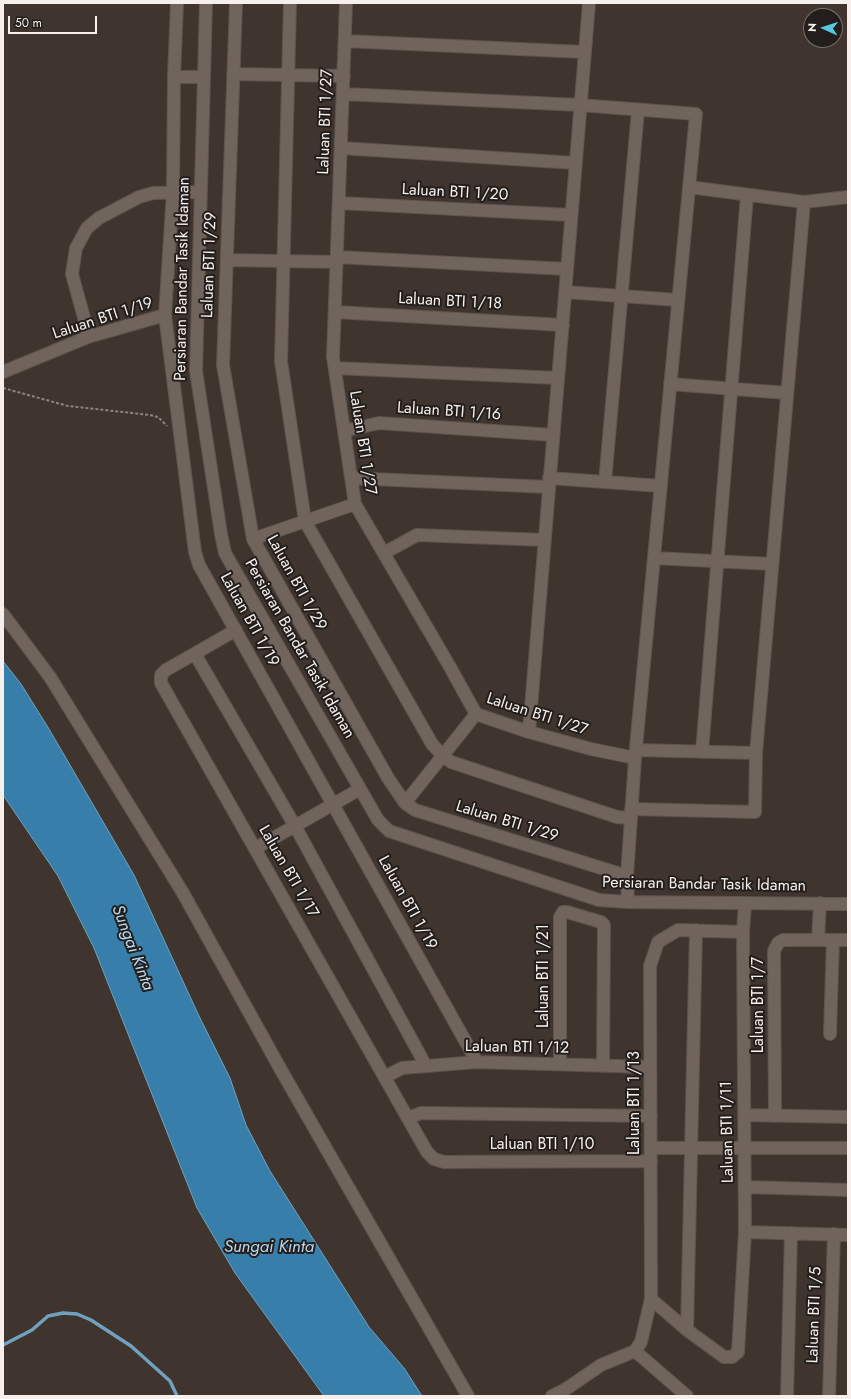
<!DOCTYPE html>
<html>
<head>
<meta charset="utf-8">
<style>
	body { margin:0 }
	#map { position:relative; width:851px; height:1399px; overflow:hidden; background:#40352e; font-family:Jost,sans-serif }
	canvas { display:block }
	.frame { position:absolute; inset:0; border:4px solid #f6efeb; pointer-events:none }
	.north { position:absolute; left:803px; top:8px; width:40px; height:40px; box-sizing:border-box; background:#231e1b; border:1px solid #77726e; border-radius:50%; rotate:273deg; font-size:11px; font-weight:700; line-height:16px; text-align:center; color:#f6efeb }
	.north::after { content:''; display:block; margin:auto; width:14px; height:18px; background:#56c9e1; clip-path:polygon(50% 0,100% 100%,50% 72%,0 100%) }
	.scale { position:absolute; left:8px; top:16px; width:89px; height:18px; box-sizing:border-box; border:2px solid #f6efeb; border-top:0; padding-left:5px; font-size:12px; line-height:14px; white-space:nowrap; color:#f6efeb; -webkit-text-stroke:3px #231e1b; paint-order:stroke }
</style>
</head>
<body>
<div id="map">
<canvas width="851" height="1399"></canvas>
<div class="frame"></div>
<div class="north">N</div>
<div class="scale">50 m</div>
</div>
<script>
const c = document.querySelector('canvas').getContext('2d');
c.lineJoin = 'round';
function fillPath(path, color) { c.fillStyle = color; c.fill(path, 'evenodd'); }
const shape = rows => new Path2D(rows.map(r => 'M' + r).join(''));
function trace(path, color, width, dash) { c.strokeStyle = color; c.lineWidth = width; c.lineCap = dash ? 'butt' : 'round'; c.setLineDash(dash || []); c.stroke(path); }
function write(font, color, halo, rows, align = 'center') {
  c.font = font + ' Jost,sans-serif'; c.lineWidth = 4; c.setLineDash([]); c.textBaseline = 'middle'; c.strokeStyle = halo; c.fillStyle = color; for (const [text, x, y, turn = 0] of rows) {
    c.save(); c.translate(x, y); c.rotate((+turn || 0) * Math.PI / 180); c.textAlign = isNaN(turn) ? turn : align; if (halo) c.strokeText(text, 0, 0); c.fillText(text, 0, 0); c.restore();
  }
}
const water = shape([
	[3,661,21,684,49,729,134,875,199,1016,230,1078,246,1125,270,1171,369,1327,404,1368,422,1396,324,1396,235,1273,197,1208,94,948,58,876,3,795,3,661]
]);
fillPath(water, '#377faa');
trace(water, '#70a1be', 1);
trace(shape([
	[3,1345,32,1330,48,1316,63,1313,77,1314,91,1320,131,1346,170,1381,177,1396]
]), '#70a1be', 3.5);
const minor = shape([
	[177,3,174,77,204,77],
	[206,3,196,371,221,534,225,553,378,820,389,831,599,900,628,902,848,904],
	[236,3,223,365,253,539,388,778,405,803,415,810,627,876],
	[290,3,281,361,305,521,432,744,443,756,451,762,617,817,630,818],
	[346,3,333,357,355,504,450,667,476,714,529,732,591,749,635,758],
	[345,41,584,52],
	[233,74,344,76],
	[343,94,580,105,696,114,635,758,627,876,628,902],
	[341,148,575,163],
	[689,187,804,202,848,197],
	[339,203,571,215],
	[337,257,567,269],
	[227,260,337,262],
	[565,292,678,300],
	[335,312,563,325],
	[165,315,173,192,174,77],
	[88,337,86,325,72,274,76,248,87,228,99,218,139,197,153,193,200,192],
	[335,368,558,378],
	[3,372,88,337,165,315,195,552,199,565,477,1062],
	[670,384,787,393],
	[344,431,379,423,553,435],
	[351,478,549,487],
	[549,478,661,486],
	[605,482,638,110],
	[253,539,355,504],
	[384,553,417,535,545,540],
	[654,558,772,564],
	[3,614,50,677,183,893,281,1070,468,1396],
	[236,630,166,670,161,675,161,683,427,1152,434,1159,444,1162,651,1161],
	[195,654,295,826,426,1066],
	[529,732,589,3],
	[636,750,756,753],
	[702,752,747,195],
	[405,803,476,714],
	[631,809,755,812,756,753,804,202],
	[256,848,360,789],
	[818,940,820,903],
	[830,1034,833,940],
	[560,1064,560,917,563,912,567,912,601,922,604,925,603,1066],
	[385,1077,402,1068,477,1062,650,1067],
	[744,1115,848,1117],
	[775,1116,774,951,778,943,783,940,848,940],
	[408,1118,421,1113,651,1116],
	[651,1148,848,1148],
	[745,1187,848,1190],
	[745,1232,848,1235],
	[651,1299,687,1330,724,1357,732,1357,738,1352,745,1232,743,932,745,904],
	[687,1330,696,930],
	[635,1351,641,1342,651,1299,650,966,658,942,678,930,743,932],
	[635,1351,687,1396],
	[552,1396,566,1389,601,1365,635,1351],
	[787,1396,791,1233],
	[829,1396,834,1234]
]);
trace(minor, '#5c544d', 14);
trace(shape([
	[3,388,68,406,150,415,158,417,167,426]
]), '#8e847e', 2, [3, 2]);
trace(minor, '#70645c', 12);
write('16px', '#f6efeb', '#231e1b', [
	["Laluan BTI 1/27",326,122,-88],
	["Laluan BTI 1/20",455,193,3],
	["Laluan BTI 1/29",210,265,-88],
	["Persiaran Bandar Tasik Idaman",183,279,-89],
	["Laluan BTI 1/18",450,302,3],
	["Laluan BTI 1/19",103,319,-18],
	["Laluan BTI 1/16",449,412,4],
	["Laluan BTI 1/27",362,443,81],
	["Laluan BTI 1/29",296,583,61],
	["Laluan BTI 1/19",249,620,61],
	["Persiaran Bandar Tasik Idaman",299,649,60],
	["Laluan BTI 1/27",537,715,18],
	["Laluan BTI 1/29",507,822,17],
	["Laluan BTI 1/17",288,872,60],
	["Persiaran Bandar Tasik Idaman",704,885,1],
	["Laluan BTI 1/19",407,903,61],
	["Laluan BTI 1/21",544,976,-90],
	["Laluan BTI 1/7",759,1005,-90],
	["Laluan BTI 1/12",517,1048,1],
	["Laluan BTI 1/13",635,1103,-90],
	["Laluan BTI 1/11",728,1132,-91],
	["Laluan BTI 1/10",542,1145],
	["Laluan BTI 1/5",815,1315,-88]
]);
write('italic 17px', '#b6d9f2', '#231e1b', [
	["Sungai Kinta",132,948,69],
	["Sungai Kinta",269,1248]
]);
</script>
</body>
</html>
